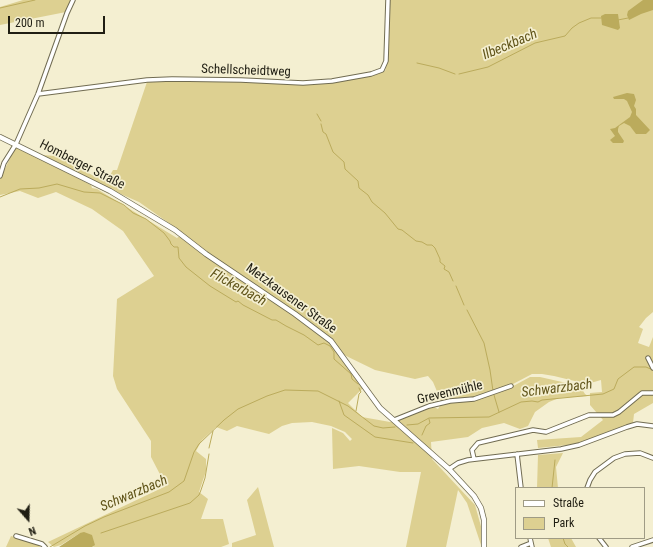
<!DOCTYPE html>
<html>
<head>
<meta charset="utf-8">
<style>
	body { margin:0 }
	#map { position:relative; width:653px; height:547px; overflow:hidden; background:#f4efd1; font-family:"Roboto Condensed",sans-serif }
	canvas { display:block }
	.legend { position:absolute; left:515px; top:487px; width:130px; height:52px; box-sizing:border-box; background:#f4efd1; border:1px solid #9f9b85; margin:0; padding:5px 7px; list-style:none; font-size:12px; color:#201e13 }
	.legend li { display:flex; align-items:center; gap:8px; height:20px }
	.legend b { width:20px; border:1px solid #9f9b85 }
	.north { position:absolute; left:8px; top:499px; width:40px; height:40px; -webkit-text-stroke:3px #f4efd1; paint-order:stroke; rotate:160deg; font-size:11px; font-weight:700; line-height:16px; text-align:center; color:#201e13 }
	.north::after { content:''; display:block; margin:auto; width:14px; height:18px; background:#201e13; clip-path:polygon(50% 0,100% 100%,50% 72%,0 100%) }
	.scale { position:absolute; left:8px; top:16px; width:97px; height:18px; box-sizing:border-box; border:2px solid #201e13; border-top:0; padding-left:5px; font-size:12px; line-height:14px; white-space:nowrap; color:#201e13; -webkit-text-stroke:3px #f4efd1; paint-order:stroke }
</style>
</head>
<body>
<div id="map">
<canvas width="653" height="547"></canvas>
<ul class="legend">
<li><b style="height:5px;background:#fff"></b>Straße</li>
<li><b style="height:11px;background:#ddd091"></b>Park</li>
</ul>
<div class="north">N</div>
<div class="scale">200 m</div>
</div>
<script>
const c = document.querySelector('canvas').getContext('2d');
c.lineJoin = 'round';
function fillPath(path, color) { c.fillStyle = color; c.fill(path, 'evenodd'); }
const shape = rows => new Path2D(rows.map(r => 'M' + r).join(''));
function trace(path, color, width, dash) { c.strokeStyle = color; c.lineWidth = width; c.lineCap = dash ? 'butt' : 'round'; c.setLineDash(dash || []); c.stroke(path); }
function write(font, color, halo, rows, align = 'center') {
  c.font = font + ' "Roboto Condensed",sans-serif'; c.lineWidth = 3.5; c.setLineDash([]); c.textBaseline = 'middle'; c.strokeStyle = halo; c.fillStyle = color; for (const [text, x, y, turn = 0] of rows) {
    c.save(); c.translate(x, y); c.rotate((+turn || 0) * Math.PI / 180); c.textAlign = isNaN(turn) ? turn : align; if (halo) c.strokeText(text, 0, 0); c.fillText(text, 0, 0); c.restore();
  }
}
fillPath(shape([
	[23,0,71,0,69,6,66,12,0,25,0,7],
	[390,0,653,0,653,312,646,318,639,327,643,329,638,343,649,347,653,337,653,403,634,414,633,423,604,435,577,444,538,448,537,440,581,437,603,420,590,405,590,393,602,392,601,380,587,384,554,376,542,374,532,374,494,394,506,390,530,377,540,377,580,386,585,394,588,396,559,398,549,402,535,412,528,426,520,429,504,423,482,428,468,437,431,442,432,459,475,505,482,530,481,545,467,503,458,490,446,547,406,547,421,472,400,472,359,466,333,469,332,428,343,433,350,441,352,439,345,432,331,426,312,422,292,423,282,426,269,434,237,426,227,431,216,427,202,440,196,451,206,459,206,471,199,492,208,499,201,519,223,519,229,544,221,547,92,547,94,546,80,533,61,545,54,547,48,542,166,486,151,457,151,441,117,389,113,376,117,299,154,276,123,231,92,209,56,192,38,198,20,191,0,195,0,179,15,148,18,148,91,185,92,188,97,189,177,238,183,233,139,202,91,181,42,155,56,156,92,175,108,179,113,170,117,170,147,82,172,80,314,84,376,74,385,71,386,68,388,55],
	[338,352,375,370,415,379,428,376,433,382,442,403,472,401,441,404,438,409,434,407,414,412,390,422,362,417,348,403,363,388],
	[563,453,556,467,558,488,537,488,538,455],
	[258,487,274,547,232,547,232,543,256,535,247,500],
	[11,536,38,544,40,547,6,547],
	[548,538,571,538,576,547,551,547]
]), '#ddd091');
fillPath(shape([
	[643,0,653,0,653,10,641,14,629,20,627,15,628,11],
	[605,14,618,14,620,28,618,30,602,25,601,16],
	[627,93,634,94,636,100,634,106,636,109,636,115,650,130,646,134,636,134,630,126,624,123,619,126,618,129,618,132,624,141,623,143,613,143,610,140,615,136,610,129,615,128,630,117,632,112,627,101,624,99,614,99,613,97],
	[84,532,92,535,95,545,92,547,59,547,80,533]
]), '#bbab5c');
trace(shape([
	[0,8,35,0],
	[618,20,628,18],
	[417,63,439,68,455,74],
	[459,74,488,67,535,43,565,36,572,28,579,23,591,18,601,18],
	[317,114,321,121],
	[321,124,323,132,326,134,333,152,344,162,345,169,358,181,359,188,368,195,372,202,385,213,398,229,402,230,416,241,422,242,427,245,432,245,435,248,440,259,440,262,445,266,444,269,449,272,453,281],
	[0,197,20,189,39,188,57,184,84,192,100,193,124,205,133,213,146,219,164,233,170,241,171,244,174,247,178,247,179,258,186,267,210,286,236,302,238,301,243,305,272,320,276,320,286,326,304,335,318,345,324,343,330,346,334,352,334,359,351,374,352,379,358,384],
	[456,286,464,305],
	[467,310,484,343,490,370,493,391],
	[494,395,499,412],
	[339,401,344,415,375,437,413,443],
	[356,411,359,394,361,392,359,388],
	[407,425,418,424,429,418,489,417,521,402,532,401,538,402,542,400,603,394,614,389,618,379,634,367,646,367,653,370],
	[422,435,426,426,430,423,429,419],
	[209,448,213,431],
	[552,488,555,460],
	[101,533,190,503,199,495,201,490,205,478,209,454],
	[563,538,565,544,568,547],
	[50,547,85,526,104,517,169,492,184,481,194,452,199,444,224,420,238,409,267,396,285,390,318,391,348,406,374,426,383,428,395,427]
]), '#bbab5c', 1);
const minor = shape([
	[38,94,147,80,172,79,241,80,303,83,332,81,371,74,382,70,386,61,388,0],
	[0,176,4,163,16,144,38,94,67,13,73,0],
	[648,358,653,368],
	[394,420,429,406,450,401,474,399,511,386],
	[517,454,521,488],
	[474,459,472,450,478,443,533,430,546,432,589,415,613,415,619,412,642,393,653,393],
	[449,469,458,463,468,460,561,449,579,445,627,427,637,424,653,426],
	[587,488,590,480,595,472,614,458,625,454,640,453,653,458],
	[16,536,42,544,45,547],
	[530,538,532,547],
	[599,538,606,547],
	[521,547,531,543],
	[632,547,653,540]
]);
const major = shape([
	[0,137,110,191,175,230,206,254,295,314,331,341,380,408,449,469,474,496,481,508,484,520,484,547]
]);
trace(minor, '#716c52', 5.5);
trace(major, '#716c52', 6);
trace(minor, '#fff', 3.5);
trace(major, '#fff', 4.5);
write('13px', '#201e13', '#f4efd1', [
	["Schellscheidtweg",246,71,2],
	["Homberger Straße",82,165,27],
	["Metzkausener Straße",291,299,36],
	["Grevenmühle",450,393,-13]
]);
write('italic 14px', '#61551a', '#f4efd1', [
	["Ilbeckbach",510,45,-23],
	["Flickerbach",238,288,29],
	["Schwarzbach",557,389,-7],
	["Schwarzbach",134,494,-23]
]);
</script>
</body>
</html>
